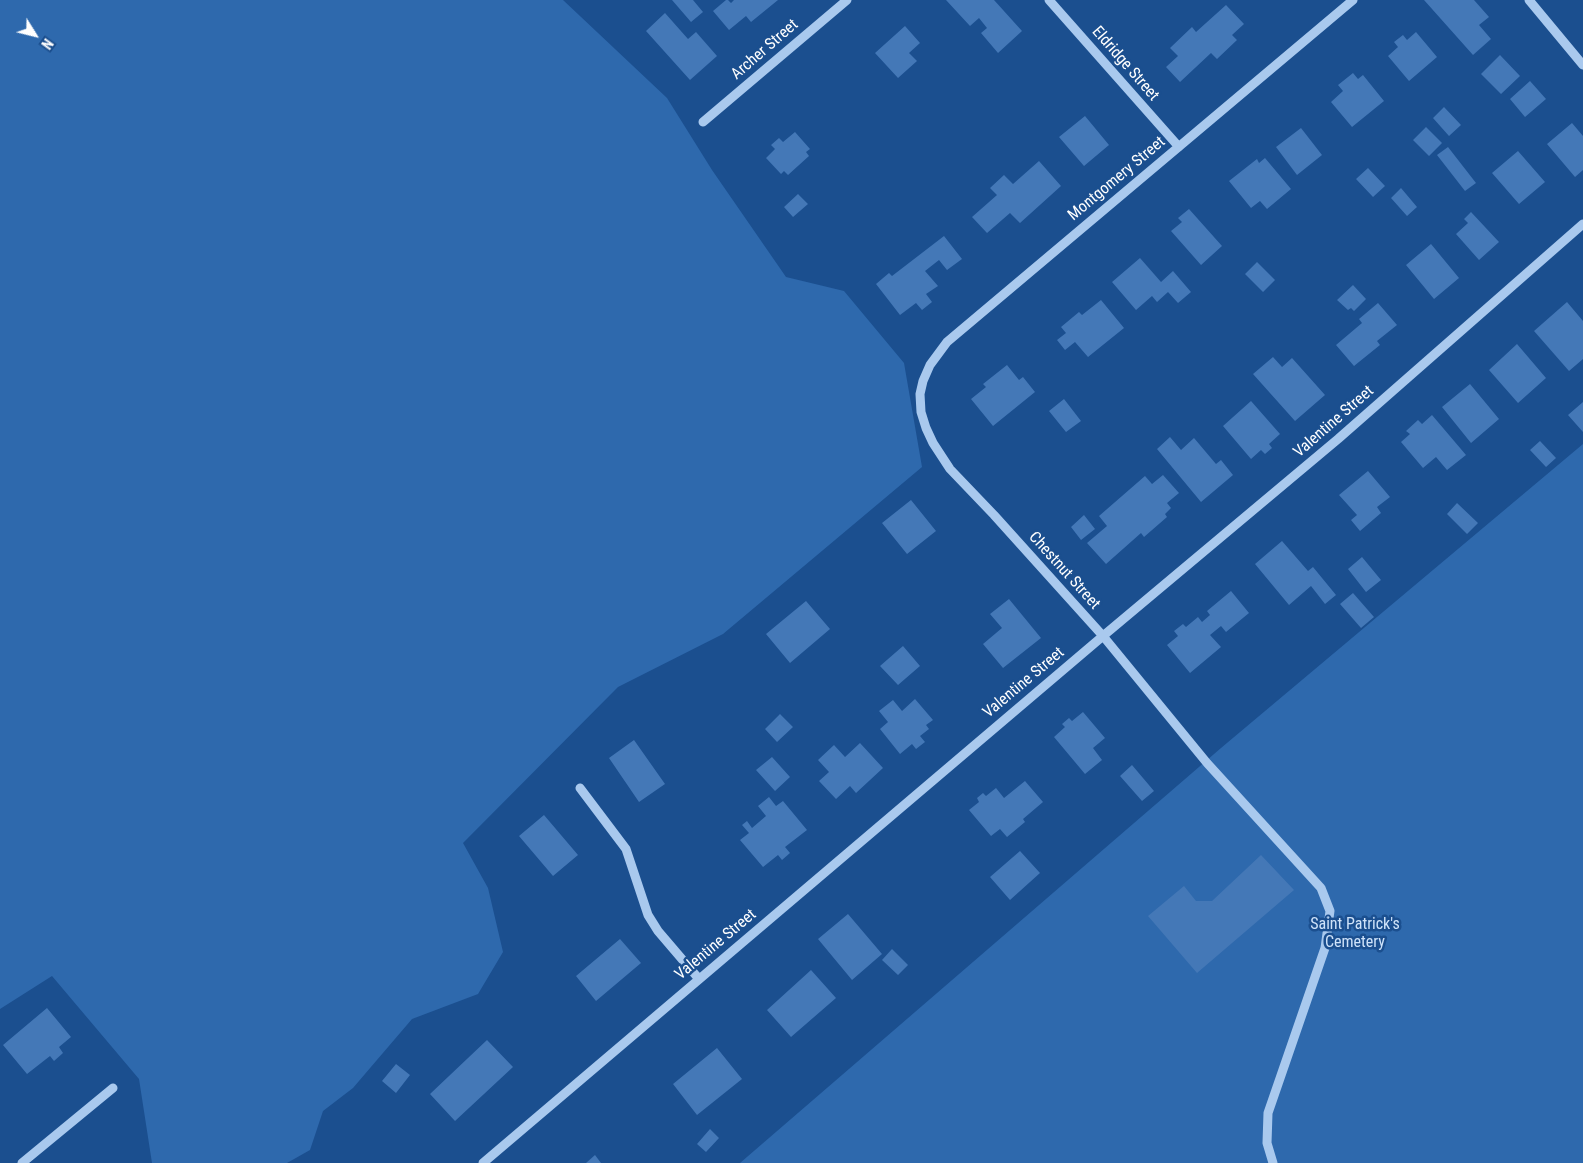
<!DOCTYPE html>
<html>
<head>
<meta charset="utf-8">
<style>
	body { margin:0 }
	#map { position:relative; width:1583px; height:1163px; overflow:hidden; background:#1b4f8f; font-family:"Roboto Condensed",sans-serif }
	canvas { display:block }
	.north { position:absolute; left:10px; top:10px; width:50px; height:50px; -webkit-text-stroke:4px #1b4f8f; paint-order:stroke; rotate:126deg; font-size:14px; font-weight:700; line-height:20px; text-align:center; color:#fff }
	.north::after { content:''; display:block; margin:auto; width:18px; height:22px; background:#fff; clip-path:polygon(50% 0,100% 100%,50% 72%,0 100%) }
</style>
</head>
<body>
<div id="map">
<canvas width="1583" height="1163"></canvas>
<div class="north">N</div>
</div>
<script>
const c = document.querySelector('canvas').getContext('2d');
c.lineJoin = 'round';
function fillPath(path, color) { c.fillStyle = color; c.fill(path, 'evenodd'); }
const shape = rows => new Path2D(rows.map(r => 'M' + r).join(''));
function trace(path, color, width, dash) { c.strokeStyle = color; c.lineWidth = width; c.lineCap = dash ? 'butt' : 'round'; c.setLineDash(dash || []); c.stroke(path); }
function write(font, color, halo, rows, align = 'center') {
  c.font = font + ' "Roboto Condensed",sans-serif'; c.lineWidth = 5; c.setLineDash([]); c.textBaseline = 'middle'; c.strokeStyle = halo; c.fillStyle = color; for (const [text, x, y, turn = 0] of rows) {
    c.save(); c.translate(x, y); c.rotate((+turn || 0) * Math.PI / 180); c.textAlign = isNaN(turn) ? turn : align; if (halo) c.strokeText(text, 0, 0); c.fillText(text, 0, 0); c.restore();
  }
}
fillPath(shape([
	[0,0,563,0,667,98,712,170,786,277,844,291,904,363,922,467,723,634,618,687,463,843,488,888,503,952,478,994,412,1019,353,1088,323,1111,310,1150,287,1163,152,1163,139,1079,52,976,0,1009],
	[1583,444,1583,1163,740,1163,1221,748]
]), '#2e69ad');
fillPath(shape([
	[672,0,693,0,703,12,691,22],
	[726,0,728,0,731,3,734,0,778,0,751,22,746,16,729,30,713,11],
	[946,0,994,0,1022,31,998,53,981,33,987,28,979,18,970,26],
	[1424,0,1474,0,1489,17,1479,25,1491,39,1473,55],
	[1226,5,1244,24,1232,35,1237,40,1217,59,1211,53,1180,82,1166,67,1178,56,1170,48,1192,27,1196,32],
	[665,13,688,39,696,32,717,56,690,80,646,31],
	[905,26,920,43,909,53,917,61,898,78,875,53],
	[1416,32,1437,57,1409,81,1388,56,1398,47,1394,42,1403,35,1407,40],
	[1500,55,1520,76,1501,94,1481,74],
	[1353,73,1358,79,1363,75,1384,101,1352,127,1331,102,1343,91,1338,85],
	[1530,81,1546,99,1525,117,1510,99],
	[1444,107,1461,125,1449,136,1433,118],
	[1085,116,1109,145,1084,166,1059,137],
	[1572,123,1583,136,1583,170,1575,177,1547,144],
	[1426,127,1442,143,1429,156,1413,140],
	[1301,128,1322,155,1297,175,1276,147],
	[795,132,810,149,806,152,809,156,788,175,784,171,781,174,766,158,775,149,771,145,779,138,783,142],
	[1448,147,1476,183,1465,191,1437,155],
	[1518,151,1545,182,1519,204,1492,173],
	[1265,158,1291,189,1267,209,1260,201,1251,208,1229,181,1257,159,1259,163],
	[1039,161,1061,186,1020,223,1010,213,987,233,972,217,997,195,990,188,1004,175,1013,184],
	[1368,168,1385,186,1373,197,1356,179],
	[1401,188,1417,207,1407,216,1391,198],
	[798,194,808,204,793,217,784,207],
	[1189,209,1222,246,1201,265,1171,231,1182,222,1178,218],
	[1471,212,1499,242,1479,260,1456,234,1468,223,1464,219],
	[944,236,962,259,947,270,939,260,925,271,938,286,926,294,932,302,922,310,916,303,900,315,876,284,889,273,892,276],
	[1431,244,1459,278,1434,299,1406,265],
	[1140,258,1161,282,1173,271,1191,292,1178,303,1168,292,1157,302,1152,296,1136,310,1112,282],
	[1257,262,1275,280,1263,292,1245,274],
	[1353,285,1366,299,1354,311,1351,308,1348,310,1337,300],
	[1101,300,1124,328,1088,357,1075,342,1065,350,1057,340,1066,333,1061,327,1079,312,1082,315],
	[1567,302,1583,321,1583,359,1569,371,1534,331],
	[1378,303,1397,325,1377,341,1380,345,1354,366,1336,345,1362,323,1359,319],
	[1517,344,1546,378,1518,403,1489,370],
	[1273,357,1282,367,1292,358,1325,395,1295,421,1253,374],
	[1007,365,1019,380,1023,377,1035,392,993,426,971,399,986,387,983,384],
	[1470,384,1499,419,1471,443,1442,407],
	[1064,399,1081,421,1066,432,1049,411],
	[1251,401,1280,434,1269,444,1272,448,1265,454,1261,450,1251,459,1223,426],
	[1583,402,1583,432,1568,415],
	[1432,415,1466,455,1447,470,1436,457,1423,468,1401,442,1410,434,1406,431,1418,420,1422,424],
	[1170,437,1181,450,1194,438,1216,464,1221,460,1233,475,1201,502,1157,449],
	[1540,441,1556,458,1546,467,1530,450],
	[1368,471,1390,497,1377,507,1381,513,1360,531,1351,520,1357,515,1339,495],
	[1163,475,1179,493,1167,503,1171,508,1165,514,1167,517,1144,537,1141,533,1106,564,1087,543,1107,526,1099,516,1145,476,1152,484],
	[911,500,936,531,907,554,882,523],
	[1457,503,1478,523,1467,534,1447,514],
	[1084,515,1095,529,1081,540,1071,527],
	[1282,541,1308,571,1313,567,1336,595,1325,604,1311,586,1289,605,1255,564],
	[1362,557,1381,580,1366,592,1348,569],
	[1231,591,1249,613,1226,632,1221,626,1210,635,1221,647,1190,673,1167,645,1178,636,1174,631,1183,624,1186,627,1198,617,1202,622,1210,615,1207,611],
	[1353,593,1374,617,1361,628,1340,604],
	[1009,599,1041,638,1003,668,983,644,1002,628,990,614],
	[806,601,830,629,790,663,766,634],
	[903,646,920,666,898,685,880,666],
	[915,699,933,720,926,725,929,729,920,736,925,742,916,749,912,744,900,754,880,729,888,722,879,711,893,700,902,711],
	[1083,712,1105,738,1093,748,1102,760,1085,774,1054,737,1065,727,1062,724,1069,718,1072,721],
	[780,714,793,727,777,742,765,729],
	[634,740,665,784,639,802,609,758],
	[860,743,883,768,856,793,850,786,836,799,819,781,829,772,818,760,834,745,845,757],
	[772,757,790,777,775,791,756,770],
	[1132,765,1154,791,1142,801,1120,776],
	[1025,781,1043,802,1023,819,1025,822,1007,837,1000,829,991,836,969,810,979,802,977,798,983,793,986,796,996,788,1004,798],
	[769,797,776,806,783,801,807,830,785,847,790,853,782,860,778,855,763,867,740,840,749,833,742,825,747,821,752,828,766,816,758,806],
	[544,815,578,855,553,876,519,836],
	[1020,851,1040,873,1010,900,990,877],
	[1261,855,1294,890,1197,973,1148,916,1184,886,1196,901,1212,901],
	[848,914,882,954,852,980,818,939],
	[620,939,641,963,596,1001,576,976],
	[892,949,908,965,898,975,882,960],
	[811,970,836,998,791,1037,767,1010],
	[47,1008,71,1037,59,1047,63,1053,54,1061,50,1056,27,1074,3,1045],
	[487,1040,513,1067,455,1121,430,1094],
	[717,1048,742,1079,697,1115,673,1084],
	[396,1064,410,1075,396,1093,382,1081],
	[710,1129,719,1138,706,1152,697,1144],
	[595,1155,601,1163,586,1163]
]), '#4478b7');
trace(shape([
	[1049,0,1179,147],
	[1529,0,1583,65],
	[703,122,847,0],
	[580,788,626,849,648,915,658,931,699,979],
	[22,1163,113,1088],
	[483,1163,1103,636,1338,439,1583,224],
	[1273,1163,1267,1143,1268,1113,1325,948,1330,911,1321,888,1207,763,1103,636,994,515,950,469,933,443,926,428,921,412,920,394,923,381,930,365,947,342,1353,0]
]), '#a9c9ee', 9);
write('16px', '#fff', '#1b4f8f', [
	["Archer Street",765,50,-41],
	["Eldridge Street",1125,64,49],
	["Montgomery Street",1117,179,-40],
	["Valentine Street",1334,422,-41],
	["Chestnut Street",1064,571,48],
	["Valentine Street",1024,683,-40],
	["Valentine Street",716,945,-40]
]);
write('16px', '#cfe3fa', '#1b4f8f', [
	["Saint Patrick's",1355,925],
	["Cemetery",1355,943]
]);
</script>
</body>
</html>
